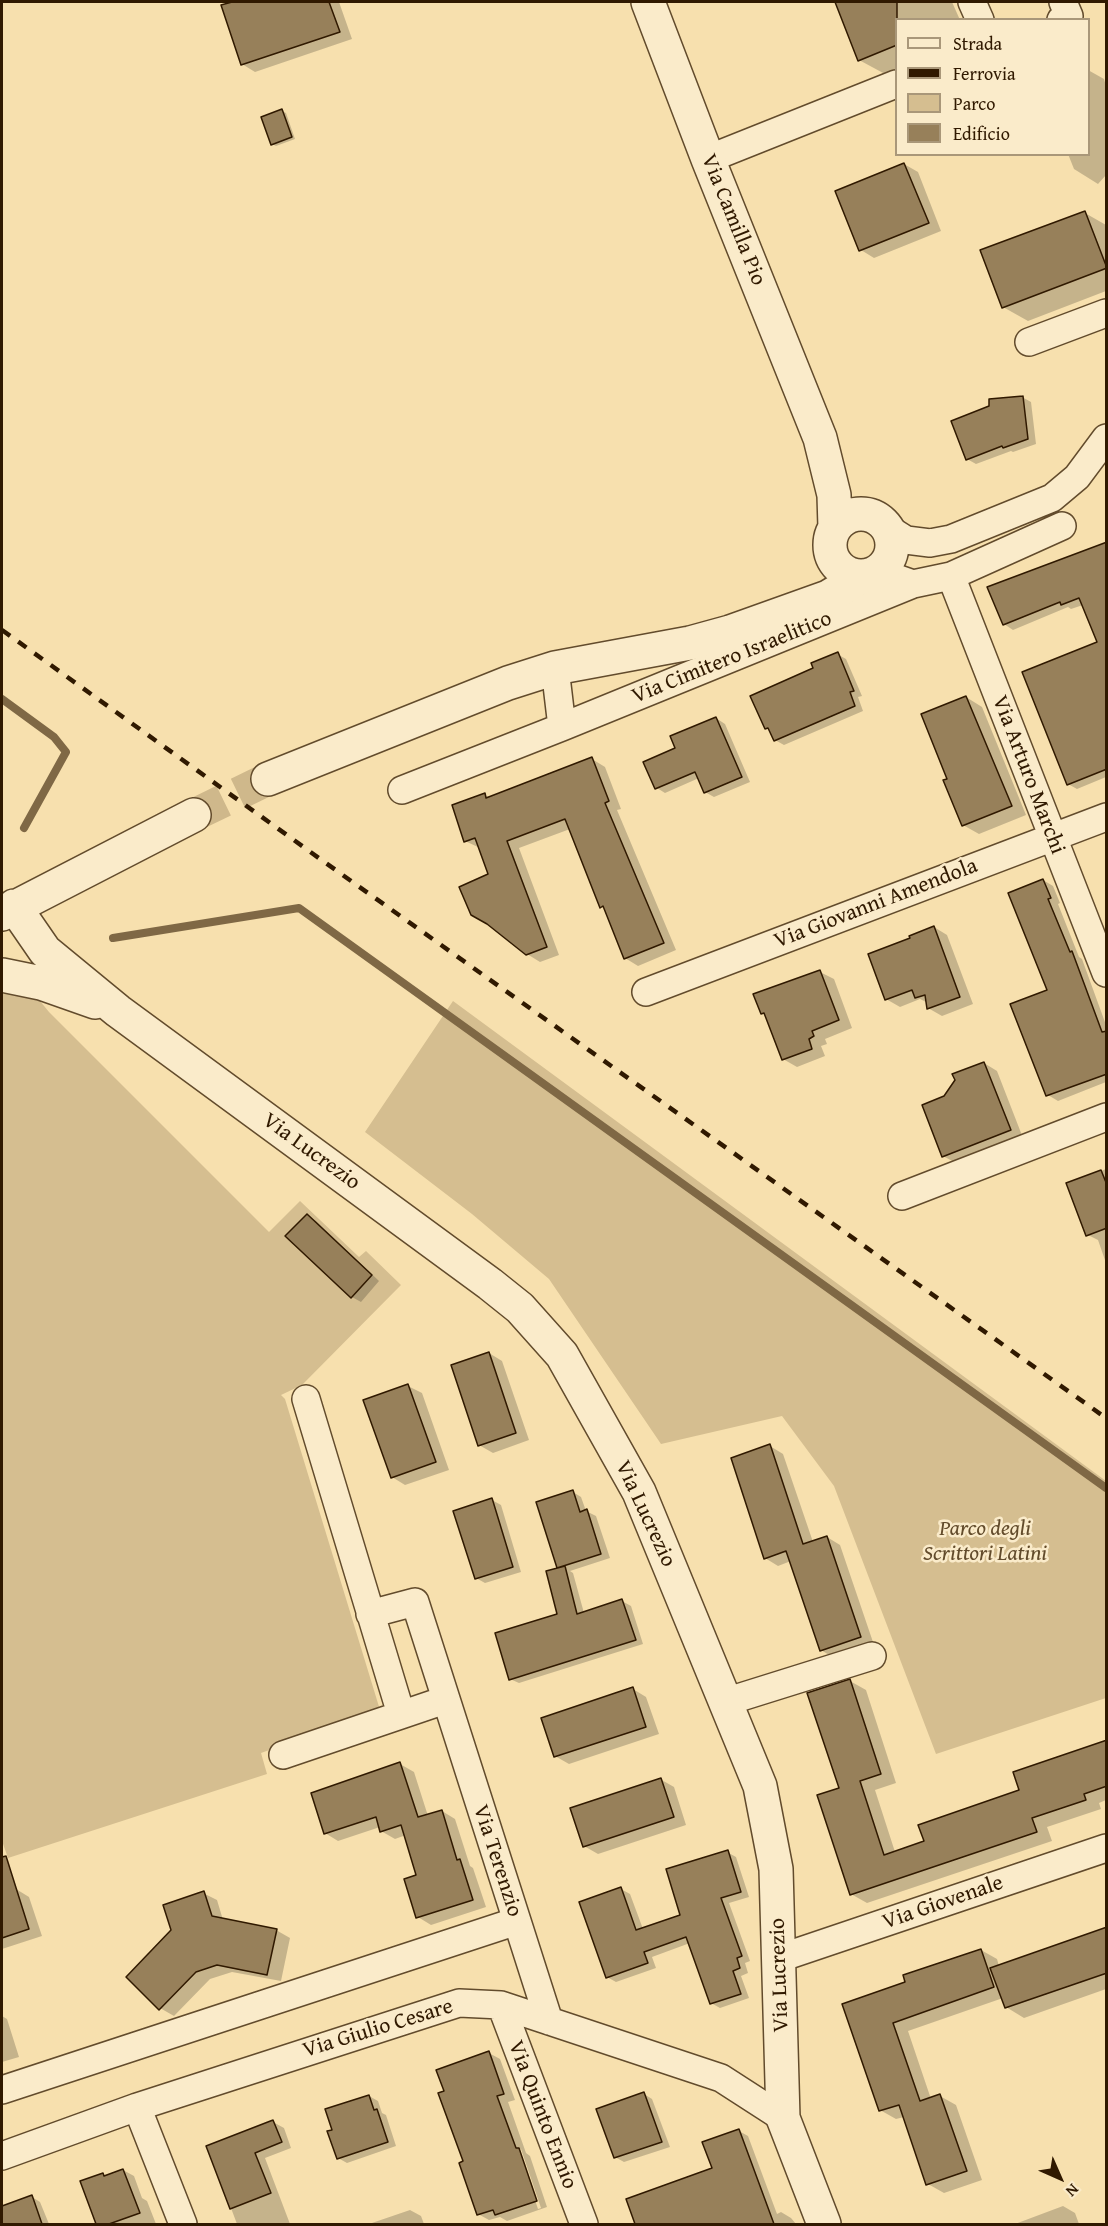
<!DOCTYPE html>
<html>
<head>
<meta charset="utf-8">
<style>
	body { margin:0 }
	#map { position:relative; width:1108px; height:2226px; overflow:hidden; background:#f7e0ae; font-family:"Gentium Book Plus",serif }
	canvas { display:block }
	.frame { position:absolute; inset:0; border:3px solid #301900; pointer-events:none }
	.legend { position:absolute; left:895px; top:18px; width:195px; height:138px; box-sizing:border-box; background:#faebca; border:2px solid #a99779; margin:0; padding:8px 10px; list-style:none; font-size:18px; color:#301900 }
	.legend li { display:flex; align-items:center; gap:12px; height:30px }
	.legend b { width:30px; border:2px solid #a99779 }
	.north { position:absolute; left:1030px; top:2148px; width:60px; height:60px; -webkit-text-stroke:4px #faebca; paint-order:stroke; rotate:135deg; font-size:16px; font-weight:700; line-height:24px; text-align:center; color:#301900 }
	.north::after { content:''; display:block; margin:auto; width:21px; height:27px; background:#301900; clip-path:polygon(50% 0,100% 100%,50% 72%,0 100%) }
</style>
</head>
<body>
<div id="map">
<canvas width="1108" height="2226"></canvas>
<div class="frame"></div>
<ul class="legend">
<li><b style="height:8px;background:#faebca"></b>Strada</li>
<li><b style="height:8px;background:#301900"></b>Ferrovia</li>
<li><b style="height:16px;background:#d5be90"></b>Parco</li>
<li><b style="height:16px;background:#97805a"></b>Edificio</li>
</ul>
<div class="north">N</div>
</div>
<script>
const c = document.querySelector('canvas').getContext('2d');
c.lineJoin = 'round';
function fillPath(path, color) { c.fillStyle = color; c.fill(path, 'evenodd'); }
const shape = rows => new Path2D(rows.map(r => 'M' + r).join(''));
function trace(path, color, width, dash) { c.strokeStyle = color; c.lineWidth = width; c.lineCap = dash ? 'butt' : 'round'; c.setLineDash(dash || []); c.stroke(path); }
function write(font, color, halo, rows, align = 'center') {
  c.font = font + ' "Gentium Book Plus",serif'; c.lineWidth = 5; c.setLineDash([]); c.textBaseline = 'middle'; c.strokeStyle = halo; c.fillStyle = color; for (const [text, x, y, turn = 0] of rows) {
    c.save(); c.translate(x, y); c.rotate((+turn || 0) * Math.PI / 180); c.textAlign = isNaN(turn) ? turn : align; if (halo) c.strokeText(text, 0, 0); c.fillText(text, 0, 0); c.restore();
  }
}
fillPath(shape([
	[31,990,49,1012,269,1232,300,1201,359,1257,366,1251,401,1285,302,1385,281,1395,285,1399,380,1710,261,1753,267,1774,8,1858,2,1841,2,994],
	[453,1001,1106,1481,1106,1698,936,1754,834,1486,782,1416,661,1444,549,1279,472,1214,365,1132]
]), '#d5be90');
fillPath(shape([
	[237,2,339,2,352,39,255,72,242,64,222,6],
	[836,2,952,2,960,20,896,20,896,69,885,74,859,60],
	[1088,70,1104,79,1106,86,1106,175,1098,184,1074,169,1068,154,1088,154],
	[282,111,286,113,295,139,276,146,272,144],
	[904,164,918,172,941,231,874,258,861,250],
	[1085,213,1106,225,1106,291,1028,321,1003,307],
	[1022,397,1031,402,1036,444,1013,452,1011,451,976,464,967,459],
	[1106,543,1106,777,1077,789,1068,784,1099,642,1083,605,1071,609,1068,607,1013,630,1004,624],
	[837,654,846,659,862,696,858,697,863,711,784,745,775,740,771,731,766,728,815,669],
	[966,697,982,707,1026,815,979,834,963,825,949,780],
	[716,718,725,724,750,782,714,797,705,792,699,778,665,793,657,788,677,749],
	[592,759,605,767,621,809,617,810,676,950,638,966,625,958,605,909,601,906,570,829,519,848,559,955,540,962,527,954,490,875,480,848,465,841,485,795,490,798],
	[1043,880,1053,886,1060,903,1058,904,1079,957,1082,959,1106,1025,1106,1082,1058,1101,1048,1095,1049,991],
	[934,927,947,935,973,1004,942,1016,928,1008,928,1003,920,999,900,1007,886,999,912,939],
	[820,972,834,979,852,1028,825,1039,827,1044,821,1046,825,1056,797,1067,783,1059,767,1016,762,1013],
	[984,1063,997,1071,1023,1138,956,1163,943,1156,945,1098],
	[1106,1169,1106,1263,1098,1240,1088,1235,1068,1184],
	[307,1215,316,1221,379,1281,361,1302,352,1297,288,1236],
	[489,1353,502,1361,529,1440,493,1453,479,1445],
	[408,1386,422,1393,449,1470,405,1485,392,1477],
	[770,1446,783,1454,813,1542,827,1537,840,1545,874,1645,834,1658,821,1650,791,1561,778,1566,765,1558],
	[573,1492,581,1497,586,1511,596,1516,610,1558,570,1571,573,1573,584,1613,622,1601,631,1606,643,1644,519,1683,510,1679,558,1615,561,1569,558,1567],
	[492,1500,501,1505,521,1572,485,1583,476,1578],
	[850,1681,866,1690,896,1783,875,1790,895,1852,926,1842,1021,1791,1106,1741,1106,1800,1099,1803,1101,1809,1047,1827,1052,1841,867,1903,851,1894,840,1789],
	[633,1689,646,1697,659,1734,569,1764,555,1756],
	[400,1764,414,1772,428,1816,442,1811,455,1819,470,1866,473,1868,486,1907,431,1925,418,1917,418,1876,406,1835,395,1839,381,1831,380,1827,338,1841,325,1833],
	[660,1779,674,1787,686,1825,598,1854,584,1846],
	[727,1852,736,1857,749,1897,729,1903,750,1961,745,1963,748,1973,741,1976,749,1998,720,2008,711,2003,690,1943,652,1957,656,1968,616,1982,607,1977,621,1889,630,1894,643,1929,682,1916],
	[16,1889,29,1897,42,1936,2,1949,2,1894],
	[203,1893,217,1900,223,1920,276,1930,290,1938,281,1981,232,1972,210,1979,174,2016,160,2008,173,1931],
	[1106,1929,1106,1989,1024,2018,1006,2007,1003,1998,908,2031,931,2099,940,2096,956,2105,982,2180,944,2193,928,2184,904,2117,896,2119,880,2110,844,2005,907,1983,981,1950,997,1959,999,1966],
	[2,2016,7,2019,19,2057,2,2062],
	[489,2053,500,2059,515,2100,508,2102,526,2153,530,2156,547,2207,507,2221,500,2217,489,2220,478,2214,446,2092],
	[518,2149,521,2149,541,2208,538,2209],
	[644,2094,652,2099,670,2147,624,2162,615,2157],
	[369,2096,378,2101,382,2113,386,2115,396,2146,347,2163,338,2158,334,2131],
	[273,2122,284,2128,291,2148,265,2158,290,2224,237,2224,208,2147],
	[739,2131,748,2136,777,2214,781,2212,791,2218,796,2224,741,2224,731,2197,692,2211,697,2224,637,2224,628,2200,714,2169],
	[123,2170,134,2176,142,2198,147,2201,156,2224,97,2224,82,2182,103,2175,106,2177],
	[32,2197,40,2202,49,2224,2,2224,2,2208],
	[1063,2206,1075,2213,1079,2224,1015,2224],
	[410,2210,421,2216,424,2224,369,2224]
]), '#0003');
trace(shape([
	[2,699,54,737,66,752,24,828],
	[113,938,299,908,1106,1488]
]), '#7f6845', 8);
const building = shape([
	[232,2,329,2,340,32,241,65,221,5,232,2],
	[835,2,897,2,897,45,858,61,835,2],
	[282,109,292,137,271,145,261,117,282,109],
	[904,163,929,223,859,251,835,191,904,163],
	[1085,211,1107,268,1002,308,980,250,1085,211],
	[1023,396,1028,439,1003,448,1002,446,966,460,951,421,989,406,989,399,1023,396],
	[1107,542,1107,769,1067,785,1022,672,1097,642,1079,598,1061,605,1060,602,1003,625,987,587,1107,542],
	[838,652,854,691,850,692,855,706,774,741,768,728,765,729,750,696,813,668,811,663,838,652],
	[966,696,1012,806,962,826,943,780,947,779,921,714,966,696],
	[716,717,742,777,704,793,695,772,655,789,643,762,675,748,670,736,716,717],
	[592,757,609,801,605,803,664,943,624,959,603,906,600,908,565,819,507,841,547,947,526,955,487,924,471,915,459,887,488,874,475,838,464,842,452,805,485,793,486,798,592,757],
	[1043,879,1051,898,1048,899,1070,952,1072,951,1102,1032,1107,1031,1107,1074,1046,1096,1010,1004,1047,990,1008,893,1043,879],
	[934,926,960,997,927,1009,925,995,915,998,912,990,885,1000,868,954,910,938,909,936,934,926],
	[820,970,839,1020,812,1031,814,1036,809,1039,812,1049,782,1060,764,1013,761,1014,753,994,820,970],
	[984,1062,1011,1130,942,1157,922,1105,944,1096,955,1080,952,1074,984,1062],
	[1101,1170,1107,1185,1107,1228,1086,1236,1066,1183,1101,1170],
	[307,1214,372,1275,351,1298,285,1236,307,1214],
	[489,1352,516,1433,478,1446,451,1365,489,1352],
	[408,1384,436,1462,391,1478,363,1400,408,1384],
	[770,1444,803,1544,827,1536,861,1637,820,1651,786,1551,764,1559,731,1458,770,1444],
	[573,1490,580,1512,587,1509,601,1554,557,1568,536,1502,573,1490],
	[492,1498,513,1567,475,1579,453,1511,492,1498],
	[565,1566,577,1614,622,1599,636,1640,509,1680,495,1633,557,1614,546,1571,565,1566],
	[850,1679,881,1774,860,1781,884,1855,924,1841,918,1825,1019,1790,1013,1772,1107,1740,1107,1786,1084,1794,1086,1800,1032,1818,1037,1832,850,1895,817,1795,839,1788,807,1693,850,1679],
	[633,1687,646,1727,554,1757,541,1718,633,1687],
	[400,1762,418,1817,442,1810,457,1860,460,1859,473,1900,416,1918,404,1879,416,1875,401,1825,380,1832,376,1817,324,1834,311,1793,400,1762],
	[661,1778,674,1817,583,1847,570,1808,661,1778],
	[728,1850,741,1892,721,1898,742,1956,737,1958,740,1968,733,1971,741,1994,710,2004,686,1937,644,1952,648,1963,606,1978,579,1902,621,1887,636,1930,680,1915,666,1869,728,1850],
	[6,1856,29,1929,2,1938,2,1857,6,1856],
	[204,1891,212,1916,277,1929,267,1975,217,1965,196,1972,159,2010,126,1977,171,1930,163,1905,204,1891],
	[1107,1927,1107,1973,1005,2008,990,1968,1107,1927],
	[981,1949,994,1987,893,2023,920,2101,940,2094,967,2171,926,2185,899,2105,879,2111,842,2004,905,1982,903,1975,981,1949],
	[489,2051,504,2094,497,2096,516,2148,519,2148,537,2201,495,2215,493,2210,477,2215,459,2163,463,2161,438,2093,444,2091,436,2070,489,2051],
	[644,2092,662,2142,614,2158,596,2109,644,2092],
	[369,2095,374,2110,377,2109,388,2142,337,2159,327,2131,332,2130,325,2109,369,2095],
	[273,2120,282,2142,255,2153,271,2193,230,2209,206,2146,273,2120],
	[739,2129,774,2224,635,2224,626,2199,712,2168,702,2142,739,2129],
	[123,2169,140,2213,109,2224,96,2224,80,2181,103,2173,104,2176,123,2169],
	[32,2195,42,2224,2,2224,2,2206,32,2195]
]);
fillPath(building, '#97805a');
trace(building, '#301900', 1.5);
trace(shape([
	[194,815,268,779]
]), '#cfb88b', 33, [33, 16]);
const minor = shape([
	[972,2,980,20],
	[1061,20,1069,16,1063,2],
	[708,159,896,84],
	[1029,342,1106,313],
	[887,528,906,540,930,543,951,539,1052,498,1077,477,1106,438],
	[882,569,893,577,913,584],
	[951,576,1106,973],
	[555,668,562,727],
	[402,790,562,727,913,584,951,576,1062,526],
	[646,992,1106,817],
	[902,1196,1106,1117],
	[306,1399,401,1714],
	[370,1614,415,1602,549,2021],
	[725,1702,872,1656],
	[283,1755,445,1700],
	[780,1958,1106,1848],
	[501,2005,584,2224],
	[2,2090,517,1921],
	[137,2107,183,2224],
	[2,2156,137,2107,459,2003,501,2005,721,2078,783,2118]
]);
const tertiary = shape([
	[648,2,708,159,820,438,834,495,835,528],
	'830 545a31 31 0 1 1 62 0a31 31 0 1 1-62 0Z',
	[268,779,508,683,555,668,690,643,730,632,828,597,861,577],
	[14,906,45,951,118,1011,490,1284,520,1308,562,1355,639,1492,760,1786,776,1869,783,2118,824,2224],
	[2,914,194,815],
	[2,975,41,983,95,1002]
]);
trace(minor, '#624b2c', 30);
trace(tertiary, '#624b2c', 36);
trace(minor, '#faebca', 27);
trace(tertiary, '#faebca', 33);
trace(shape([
	[2,630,323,861,1106,1418]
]), '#301900', 4.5, [10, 10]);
write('22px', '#301900', '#faebca', [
	["Via Camilla Pio",733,220,68],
	["Via Cimitero Israelitico",732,658,-22],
	["Via Arturo Marchi",1028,775,69],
	["Via Giovanni Amendola",876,904,-21],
	["Via Lucrezio",311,1152,36],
	["Via Lucrezio",645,1514,65],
	["Via Terenzio",497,1861,72],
	["Via Giovenale",943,1903,-19],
	["Via Lucrezio",780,1975,-92],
	["Via Giulio Cesare",378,2029,-17],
	["Via Quinto Ennio",542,2115,69]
]);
write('italic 22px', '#624b2b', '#faebca', [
	["Parco degli",985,1529],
	["Scrittori Latini",985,1554]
]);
</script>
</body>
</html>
